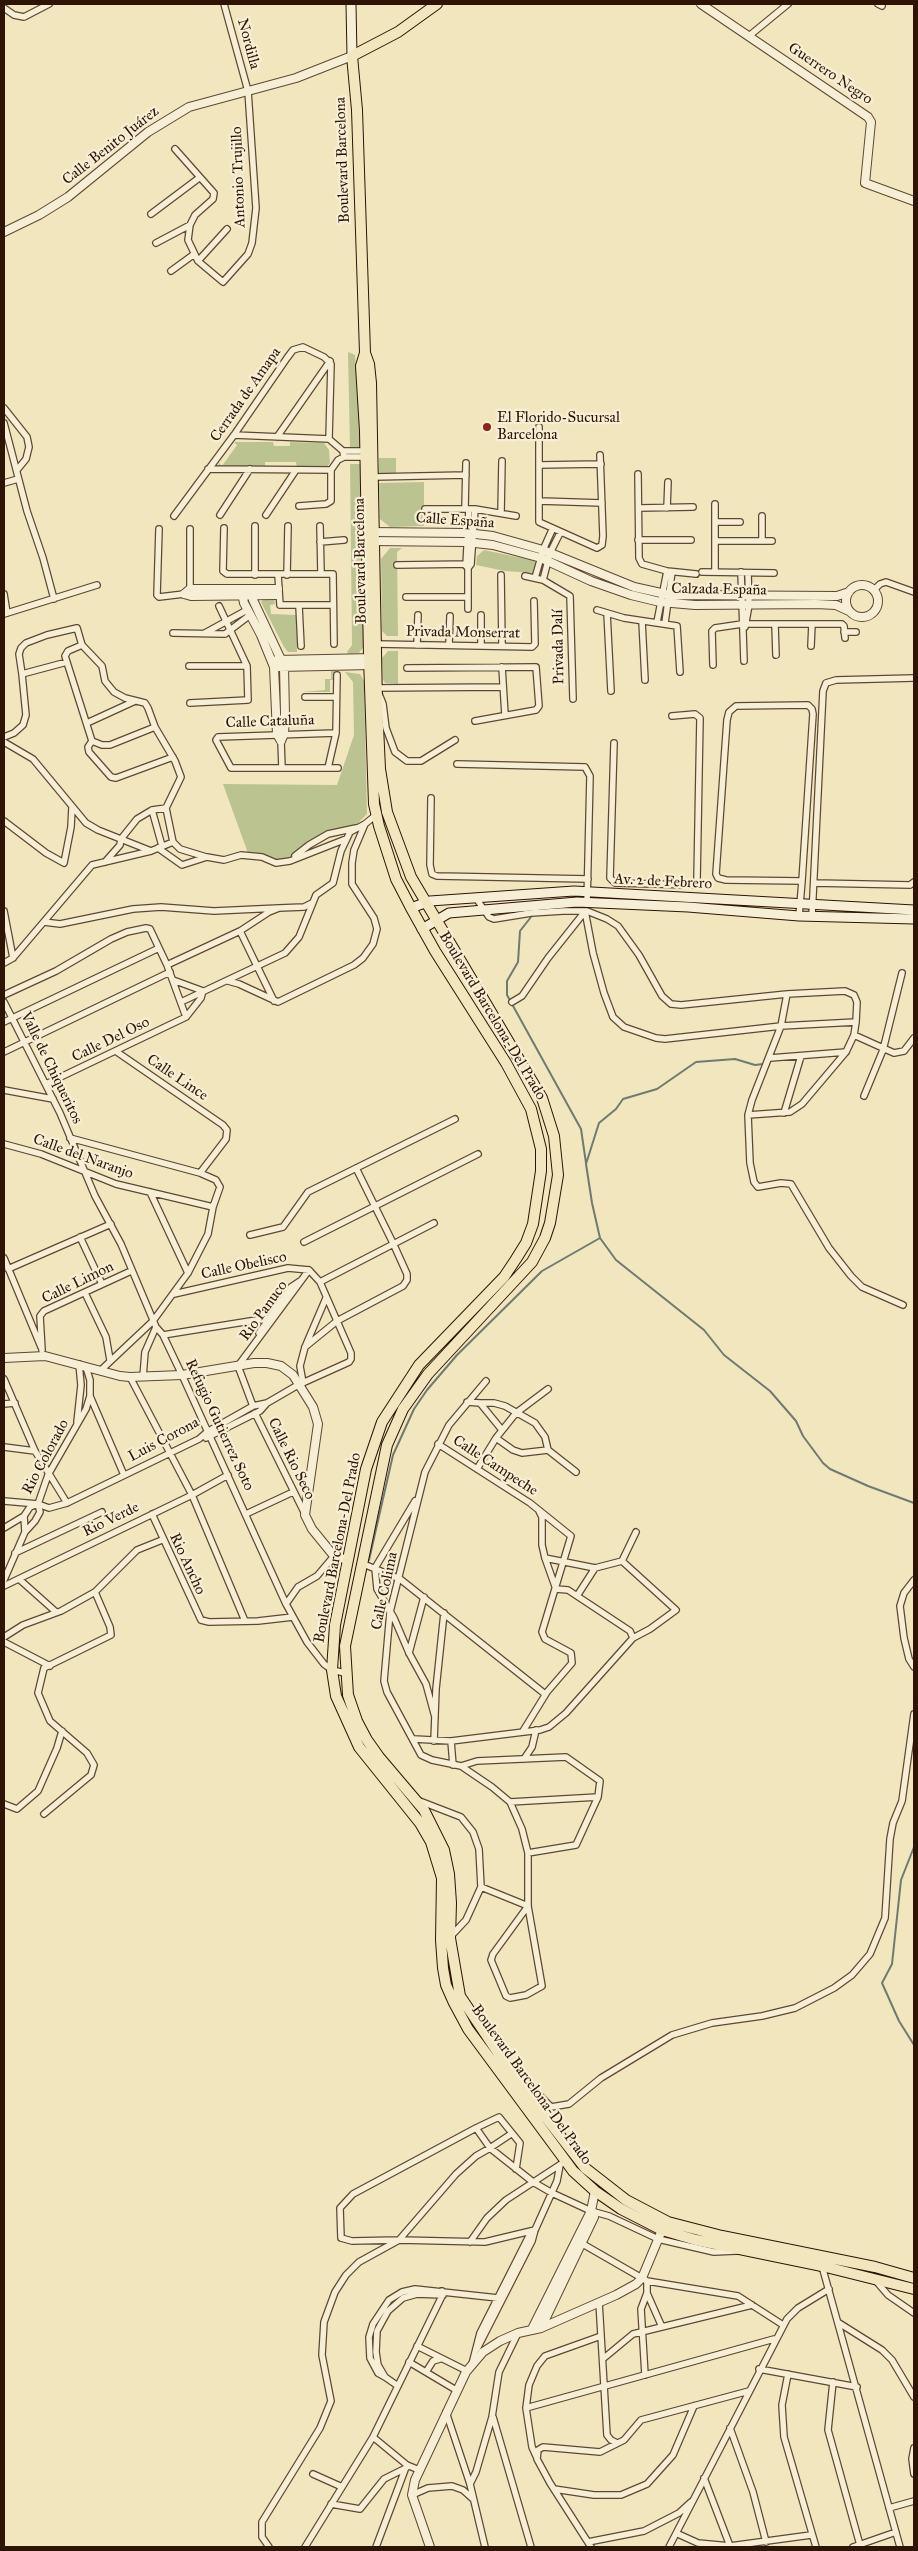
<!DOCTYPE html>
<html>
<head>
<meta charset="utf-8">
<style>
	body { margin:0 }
	#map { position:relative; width:918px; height:2551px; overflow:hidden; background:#f2e6bf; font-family:"IM FELL Great Primer",serif }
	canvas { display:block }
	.frame { position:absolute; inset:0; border:5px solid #2d1404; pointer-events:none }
</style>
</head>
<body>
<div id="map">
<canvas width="918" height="2551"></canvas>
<div class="frame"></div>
</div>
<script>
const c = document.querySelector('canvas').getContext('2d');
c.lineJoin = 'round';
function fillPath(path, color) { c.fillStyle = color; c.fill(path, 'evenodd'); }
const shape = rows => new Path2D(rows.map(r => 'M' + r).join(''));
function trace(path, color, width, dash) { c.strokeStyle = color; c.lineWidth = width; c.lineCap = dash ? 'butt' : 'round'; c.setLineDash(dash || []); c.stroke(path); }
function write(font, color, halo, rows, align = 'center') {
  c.font = font + ' "IM FELL Great Primer",serif'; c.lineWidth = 4.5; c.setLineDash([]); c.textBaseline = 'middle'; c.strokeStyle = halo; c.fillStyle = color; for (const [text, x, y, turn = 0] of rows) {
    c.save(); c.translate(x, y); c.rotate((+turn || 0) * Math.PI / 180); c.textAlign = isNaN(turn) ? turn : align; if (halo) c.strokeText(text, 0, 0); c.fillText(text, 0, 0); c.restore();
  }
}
fillPath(shape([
	[348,352,355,355,361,445,359,448,350,448],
	[234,442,273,442,274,446,290,446,290,442,324,443,329,450,330,463,327,467,297,468,296,462,265,462,265,467,218,467,219,463,222,466,237,445],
	[379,458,396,458,396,473,379,474],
	[350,464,361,464,364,646,359,653,349,654,347,652,352,645],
	[424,482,424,526,390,527,380,519,379,483],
	[390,548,402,548,397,552,398,636,387,636,382,631,381,559],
	[484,550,531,560,536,562,537,568,533,573,505,571,476,565,477,556],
	[265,598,274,599,275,604,270,605,271,614,297,615,297,652,288,652,284,647,261,602],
	[388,651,398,651,398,684,385,683,383,679,382,658],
	[331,671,335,671,335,680,330,680,330,692,302,692,325,690,325,679,331,679],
	[345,672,360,674,364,681,367,814,355,826,328,834,290,861,276,863,249,856,223,784,337,785,354,735,353,682]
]), '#bbc491');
trace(shape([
	[531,917,520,931,518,962,507,981,507,995,581,1129,586,1163],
	[763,1064,755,1065,735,1059,696,1062,657,1089,623,1099,616,1109,599,1123,586,1164,592,1203,600,1238,616,1260,704,1330,724,1355,770,1391,796,1421,803,1436,823,1463,830,1469,868,1486,914,1503],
	[369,1560,393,1455,414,1409,427,1390,457,1355,542,1271,600,1238],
	[914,1847,901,1880,892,1964,882,1983,899,2021,914,2045]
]), '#707a70', 2);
const minor = shape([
	[878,4,882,6],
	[4,8,14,15,24,17,49,4],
	[749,36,788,4],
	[175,149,214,193,213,199,195,215,190,225,188,240,198,261,223,282,248,254,252,243,256,208,248,91,224,4],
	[151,214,199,178],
	[156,243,190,225],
	[198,261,227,229],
	[171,271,193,255],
	[4,408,27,437,29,447,26,459,17,470],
	[4,423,27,511,43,558,54,599],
	[539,427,539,522,597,548,602,545,603,536,600,455],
	[234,435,329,439],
	[277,437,330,361],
	[343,451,367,451],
	[344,457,367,457],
	[539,465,601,464],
	[208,469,331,470],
	[638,474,639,558,642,564,667,571,696,574],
	[374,477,466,475],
	[4,483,18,479],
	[540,501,602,503],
	[639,508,693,507],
	[667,508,668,482],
	[425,509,475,509,516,516],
	[465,509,466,463],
	[501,513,502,461],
	[220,515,250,469],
	[266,515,296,470],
	[174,516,234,435,287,358,293,350,303,347,324,357,331,364,329,439,343,451,344,457,338,460,331,470,331,501,326,504,299,506],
	[715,522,740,522],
	[320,526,321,573],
	[224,528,223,571,227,574,333,574,334,644],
	[159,529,157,595,159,597,184,594],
	[638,540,691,540],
	[715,541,772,541],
	[762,541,762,516],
	[320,542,344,540],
	[397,565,471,564],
	[466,566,469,509],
	[702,572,774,573],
	[715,572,715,504],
	[741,572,744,661],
	[255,575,255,526],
	[278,575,280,605,333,605],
	[287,575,288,526],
	[501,575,502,645],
	[525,576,543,580,570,596,573,699],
	[535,578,543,550,552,530],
	[543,580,550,553,560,533],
	[874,590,880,584,886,582,914,592],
	[190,591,190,529],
	[4,594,7,613],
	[406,597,468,597],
	[299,606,301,646],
	[468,609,468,568,471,564,475,509],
	[597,610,624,618,677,626,680,672],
	[607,613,611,691],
	[4,614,97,585],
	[481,615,481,645],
	[642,621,645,680],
	[657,622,667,571],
	[665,623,672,572],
	[775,625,776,655],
	[745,627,749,605,748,573],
	[844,632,856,632],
	[173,633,225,634,250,615],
	[205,633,247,610],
	[377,644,532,647,535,644,534,601],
	[417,645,418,615],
	[449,645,450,616],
	[811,646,812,624],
	[713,665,712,631,715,628,742,624,842,624,844,626,845,638],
	[189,666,247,666],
	[502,667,505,715],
	[407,668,536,667,539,706,536,710,475,721],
	[22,674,19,654,21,648,26,643,47,635,77,628,82,645],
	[374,688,503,687],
	[379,694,383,704,386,728,395,752,407,761,421,761,455,740],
	[305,697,336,697],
	[190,703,248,700,247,666,219,606],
	[87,723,135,701],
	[336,733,218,737,216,740,231,768,338,768],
	[4,737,14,733,23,725,26,715,22,674,67,662],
	[92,741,88,747,89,752,111,777,116,778,173,757],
	[281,741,282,768],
	[4,742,33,759,86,823,98,830,151,851],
	[614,743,610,878,615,883,694,885,697,880,700,718,695,714,672,716],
	[457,764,585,767,590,776,587,903],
	[328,768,336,733,337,675],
	[431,798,430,865,432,874,437,876,588,879],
	[152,810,162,846],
	[4,821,46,853,64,863,71,827,72,807],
	[173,842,180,849,206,857],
	[158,848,182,865,207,857,224,860,241,855,262,857,276,863,290,861,346,839],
	[295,856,309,845,328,834,356,828],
	[105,862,120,845,121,839,137,819,152,810,166,808],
	[814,883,910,885,914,882],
	[476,898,489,917,494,919,531,913,563,911,587,911,607,919,618,926,639,955,662,996,671,1004,681,1005,787,994,845,991,854,995,857,1002,856,1022,854,1035,846,1052,802,1104,790,1112,748,1115],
	[4,911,13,958],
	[799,916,802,881,813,714,812,709,808,705,736,706,729,712,727,720,716,874,718,878,726,880,802,881],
	[812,916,823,691,826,683,836,680,914,678],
	[44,922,60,924,133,909,161,907,214,911,279,908],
	[240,931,274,1001],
	[4,963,13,958,92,865,151,851,173,842,166,808,181,777,175,761,155,727,148,708,145,703,125,698,114,692,105,681,102,666,82,645,68,651,65,656,92,741,102,745,110,745,155,727],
	[167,965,240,931,269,912,279,908,304,907,312,903],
	[228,981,239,984,278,1002,354,965,363,958,373,944,377,929,374,918,352,884,352,863,354,850,365,824,376,815],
	[787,994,781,1026,752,1100,748,1115,750,1163,754,1182,758,1187,781,1183,791,1184,829,1248,851,1276,862,1287,903,1305],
	[4,995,56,971,111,939,127,932,146,928,150,929,167,965,186,1017],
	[4,1002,60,1113,95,1196,121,1244,156,1327,163,1335,182,1375,286,1604,307,1642,324,1664,332,1670,345,1673],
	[181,1002,285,953,299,937,316,895,333,883,341,851,350,832,365,824],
	[512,1002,522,996,548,958,583,914,586,916,593,953,604,993,613,1017,624,1027,656,1038,665,1039,781,1026,856,1022],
	[4,1022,159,948],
	[854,1035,894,1053,904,1051,914,1038],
	[4,1052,170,972],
	[117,1052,223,1125,227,1130,226,1139,200,1173],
	[770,1058,846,1052],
	[46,1084,186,1017,201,998,203,991,173,980],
	[4,1090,53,1099],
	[864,1096,883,1050,902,973],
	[784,1113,801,1056],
	[70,1138,200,1173,216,1180,220,1187,213,1207,208,1234,188,1273,153,1321,100,1371],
	[4,1144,41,1154,116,1184,213,1207],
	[150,1192,188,1273],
	[250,1235,283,1227,308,1192,455,1119],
	[80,1237,102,1284],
	[304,1242,478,1154],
	[4,1258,41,1347],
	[8,1269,111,1224],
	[320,1282,434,1223],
	[85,1293,106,1337,110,1360],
	[259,1333,291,1287,300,1281],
	[163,1335,269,1318],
	[305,1347,337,1321,403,1286,407,1280,407,1274,393,1243,356,1168],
	[42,1350,40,1316,44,1311,131,1271],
	[130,1377,192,1495,245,1621],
	[143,1377,145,1352,156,1327],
	[4,1379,35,1451,67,1503],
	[486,1381,449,1425,425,1472,390,1612,384,1681,387,1692,421,1755,432,1760,461,1766,492,1787,510,1802,522,1829,528,1853,528,1906,542,1986,526,1995,510,1998,506,1996,491,1960,493,1954,528,1906],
	[303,1383,300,1366,305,1347,326,1298],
	[90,1396,124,1475],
	[467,1402,480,1403,502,1430],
	[480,1403,494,1403,505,1406,535,1423,545,1437,548,1450],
	[4,1404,15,1403],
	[253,1406,238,1366,309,1270],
	[255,1413,305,1514],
	[77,1422,81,1385,79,1364],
	[206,1438,260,1411,267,1403],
	[496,1438,513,1450,522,1453,548,1450,576,1472],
	[438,1444,530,1503,571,1536,542,1632,545,1639,571,1653,572,1663,547,1692,523,1731],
	[4,1447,35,1451],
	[477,1469,496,1438,516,1413,548,1389],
	[4,1501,38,1504,49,1508,67,1503,199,1439,207,1432,253,1406,267,1403,298,1385,349,1362,351,1359,351,1353,320,1282,309,1270,288,1268,174,1294],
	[415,1501,375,1568,377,1589,394,1618,409,1653,426,1684,435,1717],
	[539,1511,542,1517,542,1545,545,1558,556,1589],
	[152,1514,201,1620,209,1622,258,1621,293,1617],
	[246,1514,293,1492],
	[4,1528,24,1516],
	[25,1532,35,1521,40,1512,38,1504],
	[15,1553,102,1512],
	[545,1558,595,1568,622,1561,676,1610,650,1629,633,1638],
	[622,1561,636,1532],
	[361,1563,400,1579,545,1694],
	[19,1579,56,1612],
	[4,1580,25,1532,24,1516,30,1507,38,1504,48,1475,86,1409,90,1396,90,1380,86,1367],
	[914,1580,904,1593,900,1606,904,1638,909,1659,914,1667],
	[4,1586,192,1495,228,1475],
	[577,1596,595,1568],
	[286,1604,298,1587,317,1576,334,1556],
	[4,1637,23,1625,61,1611,95,1592,137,1550,162,1540],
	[4,1642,50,1666],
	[409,1653,424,1597],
	[414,1739,451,1741,540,1730,549,1727,566,1713,633,1638,630,1631,568,1590,556,1589],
	[434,1741,436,1689,444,1613],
	[451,1741,453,1765],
	[524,1759,532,1747,536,1730],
	[461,1766,477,1761,566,1757,600,1781,598,1797,576,1845,528,1853],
	[417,1800,461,1817,473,1832,479,1849,481,1887,466,1920,451,1936],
	[510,1802,598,1797],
	[4,1804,17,1809,38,1791,57,1748,62,1731],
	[44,1814,91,1775,94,1765,87,1753,50,1721,38,1693,44,1668,111,1635,110,1627,95,1592],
	[481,1887,528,1906],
	[515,2075,522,2077,551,2107,569,2104,601,2078,672,2035,712,2023,762,2016,795,2008,834,1988,852,1975,870,1954,885,1918,890,1839,893,1823,902,1801,914,1714],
	[476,2128,499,2117,520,2143,516,2169],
	[511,2134,490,2148,476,2156,456,2174,399,2240,352,2241,341,2238,340,2208,353,2194,476,2128,490,2148,533,2182,552,2193,591,2211,609,2216,658,2239,714,2252,736,2251],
	[470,2242,487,2218,506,2200,561,2164],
	[581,2243,647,2281,738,2296,783,2325],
	[822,2266,900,2547],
	[647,2281,647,2293,662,2327],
	[876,2281,888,2295,914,2313],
	[599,2302,607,2435,611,2440,617,2443],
	[839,2323,882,2350,892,2360,914,2397],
	[417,2346,467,2371],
	[477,2349,532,2241,535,2230,557,2181,560,2165],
	[604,2358,633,2334,752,2305],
	[409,2362,456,2390],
	[472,2364,480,2333,531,2232],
	[759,2369,857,2387],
	[426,2372,433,2361,440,2359],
	[788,2374,782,2405,784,2437,816,2547],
	[645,2375,641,2309,647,2293],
	[385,2377,378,2373,370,2358,369,2337,373,2324,389,2300,402,2292,415,2289,498,2298],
	[833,2382,828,2430,860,2545],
	[398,2386,385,2377,378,2365,376,2352,377,2331,388,2311,403,2298,417,2294,443,2295],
	[526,2408,774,2339],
	[446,2412,470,2484,485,2547],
	[493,2417,531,2547],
	[730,2428,753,2492,766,2542],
	[373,2437,407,2465,419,2470],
	[914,2448,912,2459,914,2474],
	[537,2458,532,2447,526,2408,529,2385,537,2366,545,2356,601,2336],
	[313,2474,342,2487],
	[704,2478,730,2546],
	[470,2484,476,2472,492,2417,499,2372,518,2333],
	[554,2489,594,2495,621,2495,647,2484,673,2455,694,2406],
	[412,2495,428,2488,452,2486,463,2490,473,2499],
	[331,2504,360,2509,384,2479,406,2468],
	[889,2508,914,2501],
	[678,2534,698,2543,730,2546,811,2535],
	[588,2542,644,2531,679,2513,691,2502],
	[269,2547,262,2537,262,2522,320,2428,331,2401,322,2355,324,2322,335,2292,346,2275,359,2262,399,2240,485,2242,535,2230],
	[305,2547,373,2437,442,2296,442,2291],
	[376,2547,406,2467],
	[591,2547,550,2483,537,2459,538,2450,543,2447,600,2452,624,2440,641,2420,749,2391],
	[669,2547,787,2319,798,2308,829,2289],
	[853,2547,896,2532]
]);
const tertiary = shape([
	[701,4,868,117,871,122,865,183,914,201],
	[4,232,39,215,68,197,148,132,189,107,296,78,352,56],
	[369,532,466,533,493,536,543,550,634,587,670,595,837,596,849,592],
	[369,541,466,542,493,545,541,558,591,581,631,595,660,602,695,605,816,604,836,605,849,611],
	'846 601a16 16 0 1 1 32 0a16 16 0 1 1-32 0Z',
	[241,589,244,603,261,635,274,667,277,734,281,741],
	[251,589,253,600,284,666,285,714,284,734,281,741],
	[184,594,190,589,278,589],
	[184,594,191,596,278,595],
	[277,660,373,658],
	[279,667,372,665],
	[4,1358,45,1356,120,1376,130,1377,182,1375,254,1363,267,1363,281,1366,293,1375,313,1407,318,1424,305,1515,312,1529,334,1556,348,1560],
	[541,2328,594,2217],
	[532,2329,591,2211,595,2191],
	[430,2547,412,2495,415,2480,466,2372,483,2352,500,2341,518,2333,541,2328,616,2295,636,2284,642,2278,662,2230]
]);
const secondary = shape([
	[351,4,352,56],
	[411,908,430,901,574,891,914,910],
	[422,929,449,913,577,902,688,907,799,916,914,919]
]);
const primary = shape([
	[437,4,398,32,352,56,357,110,365,353,361,366,365,431,369,658,374,804,379,826,396,879,411,908,435,951,506,1063,531,1109,541,1149,541,1171,533,1224,526,1243,516,1259,504,1277,419,1365,382,1422,366,1469,335,1625,332,1670,336,1696,359,1747,420,1823,431,1842,442,1878,441,1940,443,1968,446,1985,454,2003,468,2029,573,2171,595,2191,621,2209,662,2230,696,2240,822,2266,914,2289],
	[365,353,369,364,371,383,377,704,380,769,387,812,411,877,542,1098,554,1136,558,1175,550,1223,545,1238,532,1262,428,1374,403,1409,387,1445,345,1646,348,1695,357,1721,367,1740,379,1757,424,1810,444,1850,449,1874,451,1903,450,1938,460,1996,513,2075,585,2168,626,2200,668,2222,722,2236,875,2267,914,2278]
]);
trace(minor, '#5e4833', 8);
trace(tertiary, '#5e4833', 10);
trace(secondary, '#2d1404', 11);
trace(primary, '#2d1404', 12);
trace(minor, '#f7efd5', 5.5);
trace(tertiary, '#f7efd5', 8);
trace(secondary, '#f7efd5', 9);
trace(primary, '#f2e6bf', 10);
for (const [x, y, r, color] of [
	[487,427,5,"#8f2418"]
]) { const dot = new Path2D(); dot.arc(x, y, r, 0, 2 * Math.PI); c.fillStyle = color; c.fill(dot); trace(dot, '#f7efd5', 2); }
write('15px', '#2d1404', '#f7efd5', [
	["Nordilla",248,44,75],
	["Guerrero Negro",830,74,34],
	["Calle Benito Juárez",111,146,-38],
	["Boulevard Barcelona",343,160,-92],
	["Antonio Trujillo",239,177,-92],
	["Cerrada de Amapa",246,395,-55],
	["Calle España",455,521,4],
	["Boulevard Barcelona",361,561,-91],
	["Calzada España",719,590,1],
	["Privada Monserrat",463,633,1],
	["Privada Dalí",559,647,-91],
	["Calle Cataluña",270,722,-2],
	["Av. 2 de Febrero",663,882,3],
	["Boulevard Barcelona-Del Prado",492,1016,59],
	["Calle Del Oso",111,1040,-26],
	["Valle de Chiqueritos",51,1068,64],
	["Calle Lince",177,1078,34],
	["Calle del Naranjo",83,1157,20],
	["Calle Obelisco",244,1266,-12],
	["Calle Limon",78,1283,-26],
	["Rio Panuco",264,1311,-54],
	["Refugio Gutierrez Soto",219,1425,65],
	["Luis Corona",164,1440,-28],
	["Rio Colorado",46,1457,-62],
	["Calle Rio Seco",291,1459,64],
	["Calle Campeche",495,1466,33],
	["Rio Verde",111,1520,-26],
	["Boulevard Barcelona-Del Prado",338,1548,-79],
	["Rio Ancho",187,1564,65],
	["Calle Colima",385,1591,-78],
	["Boulevard Barcelona-Del Prado",531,2085,54]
]);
write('15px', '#2d1404', '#f7efd5', [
	["El Florido-Sucursal",497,418],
	["Barcelona",497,435]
], 'left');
</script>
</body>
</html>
